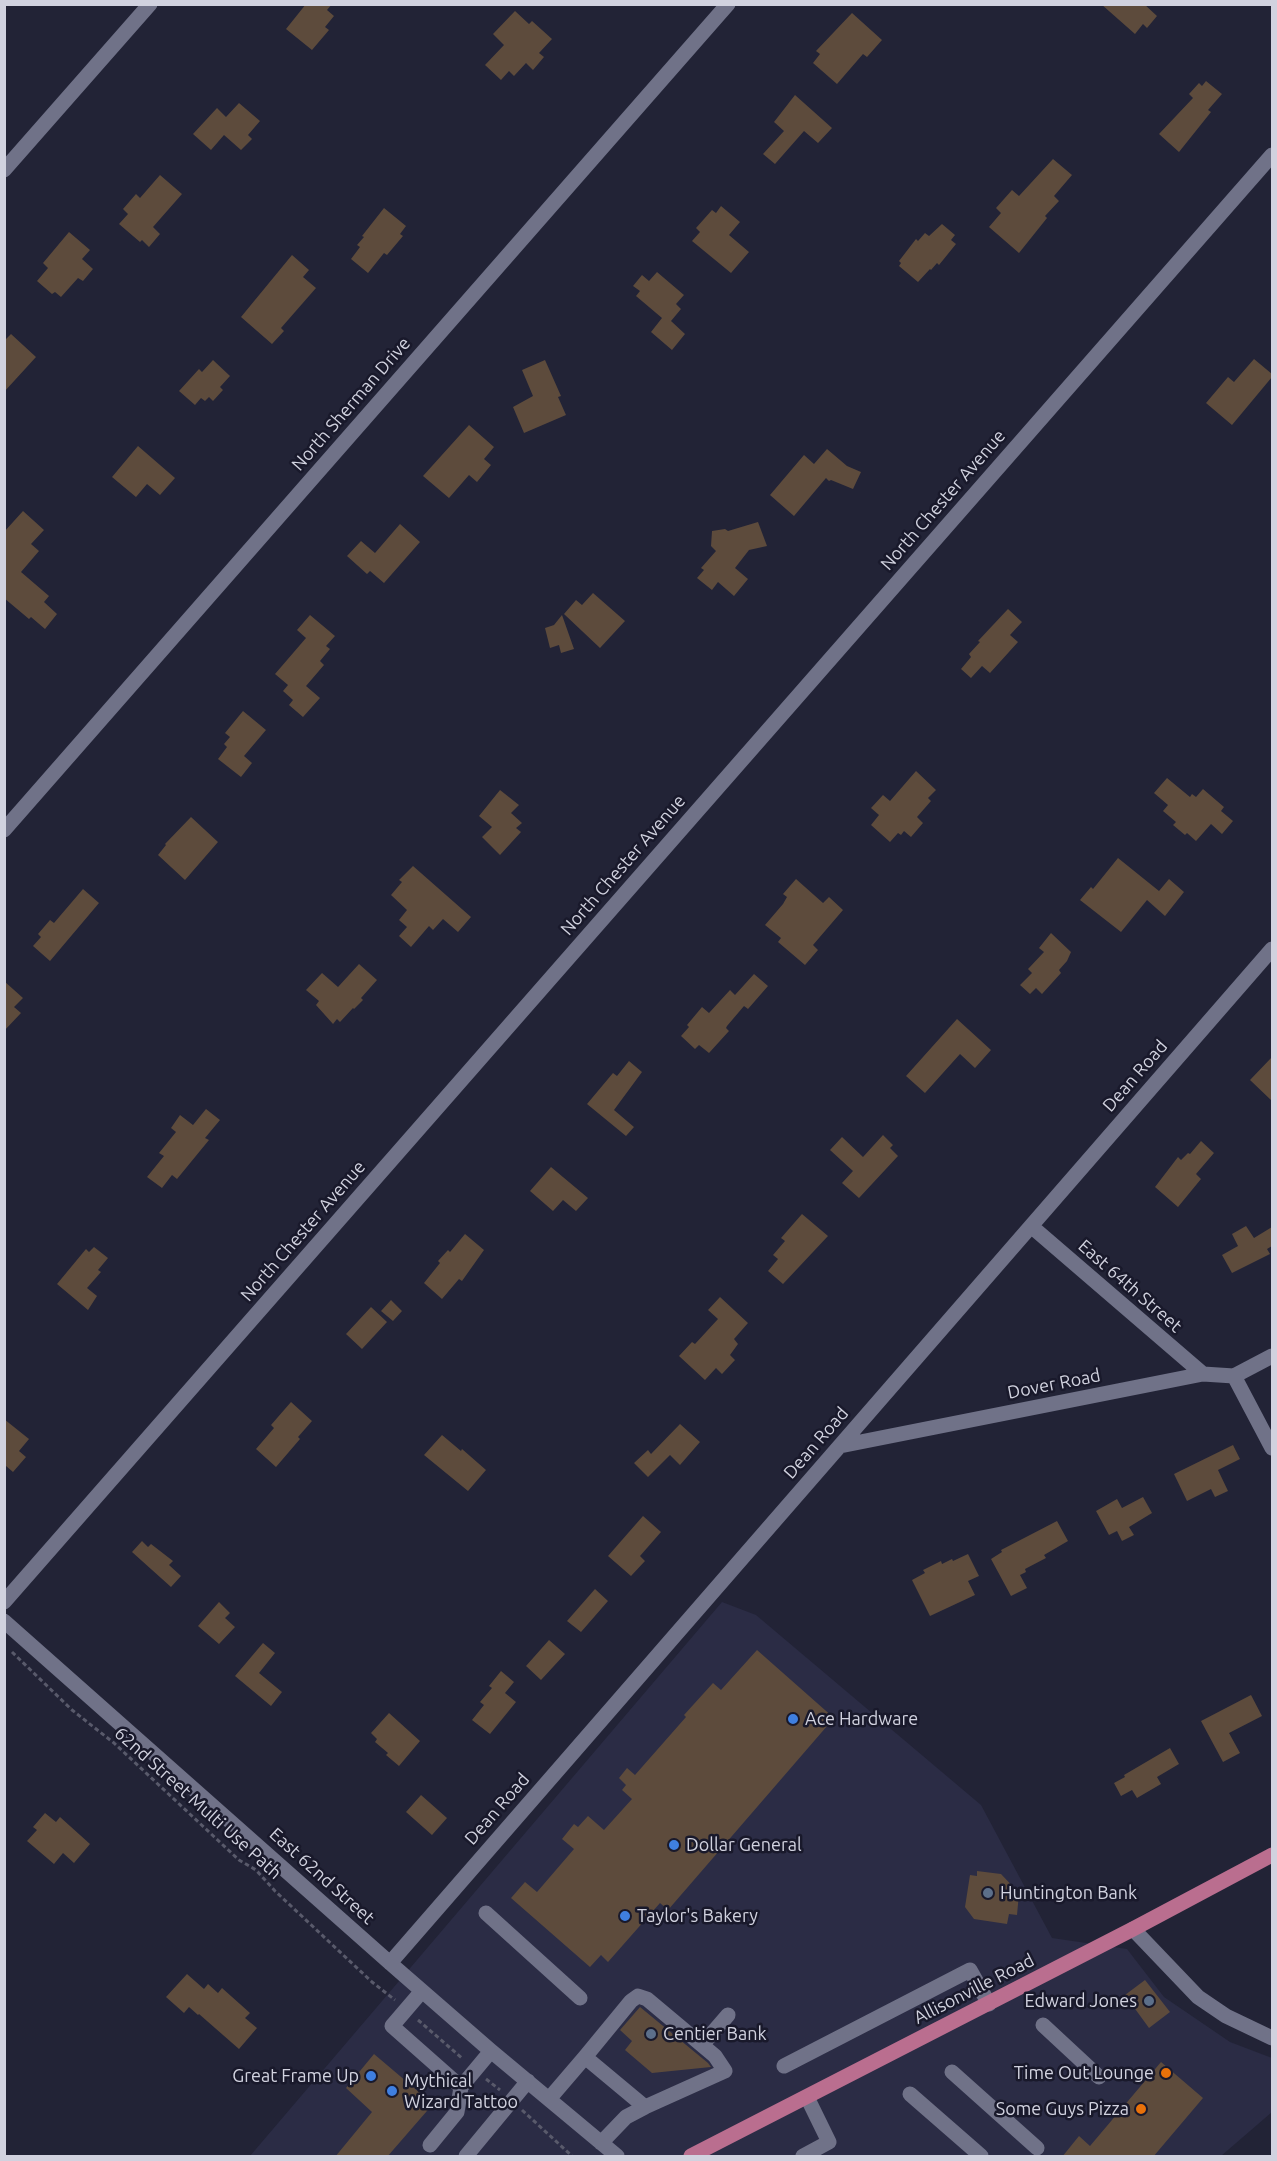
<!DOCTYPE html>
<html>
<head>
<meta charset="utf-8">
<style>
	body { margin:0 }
	#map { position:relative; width:1277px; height:2161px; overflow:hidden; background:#222336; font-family:Ubuntu,sans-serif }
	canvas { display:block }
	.frame { position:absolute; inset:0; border:6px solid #d1d2df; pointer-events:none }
</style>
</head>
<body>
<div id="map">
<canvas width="1277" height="2161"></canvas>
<div class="frame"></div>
</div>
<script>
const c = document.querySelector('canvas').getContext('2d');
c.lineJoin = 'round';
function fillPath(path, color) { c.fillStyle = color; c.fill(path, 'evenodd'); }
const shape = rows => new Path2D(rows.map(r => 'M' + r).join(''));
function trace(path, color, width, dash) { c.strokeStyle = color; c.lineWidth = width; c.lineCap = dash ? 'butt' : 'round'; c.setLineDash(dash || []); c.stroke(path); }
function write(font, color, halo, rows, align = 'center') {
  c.font = font + ' Ubuntu,sans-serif'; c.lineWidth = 5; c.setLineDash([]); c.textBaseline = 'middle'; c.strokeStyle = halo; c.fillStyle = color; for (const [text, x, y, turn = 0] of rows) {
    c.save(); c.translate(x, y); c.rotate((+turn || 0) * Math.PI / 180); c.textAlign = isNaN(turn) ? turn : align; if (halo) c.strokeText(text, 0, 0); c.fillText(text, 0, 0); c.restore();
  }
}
fillPath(shape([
	[722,1602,756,1615,981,1805,1052,1938,1127,1949,1164,1997,1230,2042,1272,2058,1272,2112,1221,2156,250,2156]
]), '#2b2c45');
fillPath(shape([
	[306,4,332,4,327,10,334,16,325,27,329,30,312,50,286,29],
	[1101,4,1144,4,1157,16,1147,28,1143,24,1135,34],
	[515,11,529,24,532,21,552,39,539,53,544,57,533,70,526,63,514,76,509,71,501,80,485,65,504,45,493,34],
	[852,13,882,40,867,57,863,54,837,84,813,63,820,54,816,51],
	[1206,81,1222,94,1208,110,1211,112,1179,152,1159,134,1193,98,1189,94,1199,83,1202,86],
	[795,95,832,128,818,143,804,131,775,164,763,154,784,131,774,122],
	[239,103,260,121,248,135,252,139,241,150,224,135,211,150,193,134,217,108,226,117],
	[1053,159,1072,175,1054,196,1059,201,1045,216,1047,218,1019,253,989,227,1001,213,996,208,1012,190,1019,196],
	[160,175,182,194,153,227,160,234,149,247,142,240,140,242,119,224,128,214,123,209,136,194,140,198],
	[721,206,740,222,729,235,749,252,731,273,692,241,700,232,696,228,712,210,716,213],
	[384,208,406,226,400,234,403,236,387,255,384,253,368,273,351,259,360,247,357,245,364,237,362,236],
	[942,224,955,235,951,240,956,244,939,265,937,263,931,270,930,269,918,282,899,266,901,263,899,261,916,239,918,241,925,233,929,236],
	[69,232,90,250,82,259,93,269,83,281,78,278,61,297,55,292,52,294,37,281,48,268,43,263],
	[292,255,309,270,303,277,316,288,281,328,284,331,272,344,241,317],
	[657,272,684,295,676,304,681,309,671,321,685,334,672,350,651,332,662,318,636,296,640,291,633,286,642,275,649,281],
	[11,334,36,357,4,392,4,341],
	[1254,359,1272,374,1272,377,1232,425,1206,403,1228,377,1234,382],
	[213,360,230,376,220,387,223,390,213,401,209,397,205,401,201,398,195,405,179,391,199,369,202,372],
	[545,360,561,396,558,397,566,415,524,433,513,407,533,396,522,370],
	[469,425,494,447,484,459,491,465,477,482,469,475,449,498,423,476],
	[138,446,175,478,160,495,147,484,136,497,112,477],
	[827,449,847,466,861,472,853,489,831,480,829,481,826,478,794,516,770,495,804,455,814,464],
	[23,511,44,530,31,544,39,551,21,572,49,596,44,602,57,614,45,629,31,617,29,619,4,598,4,532],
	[758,522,767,546,749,550,735,568,748,579,734,596,718,582,712,590,697,578,704,570,701,568,716,551,711,546,712,531,725,529,728,531],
	[400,524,420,542,384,583,370,571,367,574,347,556,361,541,375,553],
	[593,593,625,621,600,648,564,614,576,600,582,605],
	[1008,609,1022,622,1010,635,1018,642,990,673,982,666,971,678,961,669,971,657,969,654,980,642,978,641],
	[310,615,335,636,326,646,330,649,320,661,324,665,306,686,320,698,303,717,289,705,293,700,283,691,288,685,275,674,306,638,297,630],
	[562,615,574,649,561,653,559,645,550,648,545,628,554,625],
	[243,711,266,730,244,756,252,763,241,777,218,759,227,747,224,744,230,737,225,733],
	[916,771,936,790,928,798,931,801,917,817,923,823,911,837,904,831,901,835,898,833,890,842,871,825,879,815,871,808,883,795,890,801],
	[1167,778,1190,797,1192,794,1196,797,1203,789,1224,807,1221,811,1233,821,1222,834,1211,824,1196,841,1187,833,1185,835,1173,825,1176,822,1163,811,1168,805,1154,793],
	[500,790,519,805,511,813,522,823,516,828,521,832,500,855,482,837,492,827,479,816],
	[191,817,218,842,185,880,158,855,166,845,165,844],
	[1118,858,1159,891,1169,879,1184,892,1165,916,1147,900,1121,932,1080,900,1091,887,1093,889],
	[413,866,471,917,458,932,443,919,433,930,429,926,411,947,399,936,407,927,399,920,407,910,391,895,402,882,399,880],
	[796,879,823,903,829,897,843,910,813,945,818,950,805,965,778,942,781,938,765,925,783,904,787,897,783,894],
	[83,889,99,903,50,961,33,946,41,937,38,934,50,920,54,923],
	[1051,933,1071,952,1067,961,1059,970,1061,973,1042,994,1036,988,1030,994,1020,985,1032,973,1028,969,1044,952,1039,948],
	[359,964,377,980,361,998,363,1000,354,1009,353,1008,340,1022,337,1019,333,1024,316,1005,319,1001,306,990,322,973,338,987],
	[754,974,768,986,748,1009,744,1006,727,1026,726,1028,729,1031,709,1053,699,1045,695,1049,681,1036,689,1027,687,1025,702,1007,709,1013,730,990,735,995],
	[4,981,23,998,14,1007,21,1013,4,1031],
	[957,1019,991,1050,975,1068,960,1054,925,1093,906,1076],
	[1272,1057,1272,1101,1250,1080],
	[629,1061,642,1072,614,1110,634,1127,626,1136,587,1104,613,1073,617,1076],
	[206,1109,220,1120,205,1138,209,1140,177,1179,172,1175,162,1188,147,1177,164,1156,159,1153,176,1132,171,1128,180,1115,193,1125],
	[883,1135,893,1145,890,1148,898,1156,859,1198,842,1183,853,1171,830,1150,842,1137,863,1157],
	[1201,1141,1214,1153,1196,1174,1201,1179,1178,1207,1155,1187,1178,1157,1181,1160,1188,1153,1190,1154],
	[551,1167,588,1198,576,1211,563,1200,553,1211,530,1191],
	[802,1214,828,1236,783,1284,768,1271,778,1259,773,1255,785,1241,781,1238],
	[1246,1226,1254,1238,1272,1227,1272,1246,1267,1249,1270,1254,1232,1273,1222,1255,1238,1246,1232,1234],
	[465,1234,484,1250,462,1281,459,1279,442,1299,424,1283,440,1263,438,1261,448,1250,450,1252],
	[94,1247,108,1258,98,1270,101,1272,87,1288,97,1296,88,1310,57,1284,86,1249,89,1252],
	[720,1297,748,1323,734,1339,738,1344,730,1355,735,1360,722,1374,716,1368,705,1380,679,1356,692,1342,695,1344,718,1319,708,1310],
	[391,1300,402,1311,393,1321,381,1311],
	[371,1307,387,1322,362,1349,346,1334],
	[291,1402,312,1421,298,1437,300,1439,276,1467,256,1449,274,1428,271,1425],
	[4,1419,29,1439,19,1451,26,1457,13,1472,6,1466,4,1467],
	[680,1424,700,1442,680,1465,670,1455,648,1477,634,1463,648,1450,651,1454],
	[442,1435,461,1451,462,1449,486,1470,468,1491,424,1455],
	[1233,1445,1240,1459,1218,1470,1228,1491,1215,1497,1211,1489,1187,1501,1174,1474],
	[1143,1497,1152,1513,1129,1527,1134,1535,1122,1541,1117,1531,1109,1535,1096,1511,1117,1499,1122,1508],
	[643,1516,661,1532,640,1556,645,1561,631,1576,608,1556],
	[1057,1521,1068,1541,1044,1555,1046,1558,1025,1569,1026,1572,1020,1575,1027,1588,1011,1596,991,1559,1002,1552,1001,1550],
	[142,1541,148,1547,151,1544,173,1561,169,1565,181,1576,171,1587,132,1552],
	[968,1554,979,1576,968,1581,975,1595,930,1616,912,1580,925,1573,923,1570,941,1561,942,1564,952,1559,953,1561],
	[595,1589,608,1601,581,1632,567,1621],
	[219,1602,230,1613,225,1618,235,1627,219,1644,198,1626],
	[549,1640,565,1654,541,1680,526,1666],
	[263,1643,275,1653,259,1673,282,1692,271,1706,235,1676],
	[757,1650,834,1718,668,1910,660,1903,608,1962,601,1955,590,1967,511,1898,525,1882,537,1892,574,1849,562,1839,574,1824,578,1827,588,1816,604,1830,632,1799,622,1790,626,1785,619,1778,627,1768,635,1775,686,1717,684,1715,713,1683,721,1690],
	[501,1671,514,1682,505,1693,516,1702,490,1734,472,1720,484,1705,480,1702,492,1688,489,1686],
	[1251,1695,1262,1716,1229,1733,1240,1753,1223,1762,1201,1721],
	[389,1713,420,1741,399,1766,386,1755,388,1753,375,1742,377,1739,371,1733],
	[1170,1748,1179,1764,1157,1777,1161,1784,1137,1798,1132,1790,1121,1796,1114,1783,1125,1777,1124,1775],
	[421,1795,447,1818,432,1835,406,1812],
	[45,1813,56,1822,60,1817,90,1844,74,1863,63,1853,54,1864,27,1841,37,1830,33,1827],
	[977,1871,1001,1874,1019,1893,1017,1915,1009,1914,1007,1924,974,1919,965,1907,970,1875,977,1876],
	[187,1974,204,1989,208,1984,218,1993,222,1988,250,2013,245,2018,257,2028,239,2049,199,2014,198,2015,189,2007,184,2013,166,1997],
	[1145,1980,1170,2012,1149,2028,1125,1995],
	[640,2007,708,2063,711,2067,652,2073,625,2050,632,2041,620,2030],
	[374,2054,433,2104,387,2157,335,2157,372,2112,346,2088],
	[1161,2062,1203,2098,1153,2157,1062,2157,1079,2136,1090,2146]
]), '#5d4b3c');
trace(shape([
	[12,1652,72,1710,114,1743,239,1860,256,1870,275,1891,372,1982,395,2000],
	[418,2020,463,2059],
	[486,2079,500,2090],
	[522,2110,572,2156]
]), '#595a6b', 3, [4.5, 3]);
trace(shape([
	[4,170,150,4],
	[4,830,728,4],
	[1031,1226,1203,1374],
	[1234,1376,1272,1448],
	[840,1446,1203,1374,1234,1376,1272,1356],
	[4,1602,1272,155],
	[4,1621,390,1963,491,2051,617,2156],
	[486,1913,580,1998],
	[1133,1929,1198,1997,1226,2016,1272,2038],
	[390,1963,1272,949],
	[422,1991,392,2026,461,2087,491,2051],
	[1043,2025,1099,2077],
	[702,2045,728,2015],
	[784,2066,970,1970,989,2004],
	[952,2072,1037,2148],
	[910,2094,981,2156],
	[549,2099,585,2057,631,2001,638,1996,647,1999,715,2056,725,2071,645,2107,585,2057],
	[601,2143,626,2117,645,2107],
	[430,2145,457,2112,461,2087],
	[466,2156,528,2081],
	[803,2156,829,2142,807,2097]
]), '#707288', 15);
trace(shape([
	[691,2156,1133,1929,1272,1855]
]), '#ba6e8f', 15);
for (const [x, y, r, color] of [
	[793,1719,6,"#3f7fe0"],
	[674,1845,6,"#3f7fe0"],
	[988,1893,6,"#5c6f8a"],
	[625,1916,6,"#3f7fe0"],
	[1149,2001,6,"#5c6f8a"],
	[651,2034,6,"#5c6f8a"],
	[1166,2073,6,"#e8710a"],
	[371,2076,6,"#3f7fe0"],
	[392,2091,6,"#3f7fe0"],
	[1141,2109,6,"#e8710a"]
]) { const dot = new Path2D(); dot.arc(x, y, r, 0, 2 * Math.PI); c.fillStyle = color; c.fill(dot); trace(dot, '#19192b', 2); }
write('18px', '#d1d2df', '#19192b', [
	["North Sherman Drive",351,404,-49],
	["North Chester Avenue",943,500,-49],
	["North Chester Avenue",623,865,-49],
	["Dean Road",1135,1076,-49],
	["North Chester Avenue",303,1231,-49],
	["East 64th Street",1130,1286,41],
	["Dover Road",1054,1384,-11],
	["Dean Road",816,1443,-49],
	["62nd Street Multi Use Path",198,1803,42],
	["Dean Road",497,1809,-49],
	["East 62nd Street",322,1876,42],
	["Allisonville Road",974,1989,-27]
]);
write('18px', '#d1d2df', '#19192b', [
	["Ace Hardware",805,1719],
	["Dollar General",686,1845],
	["Huntington Bank",1000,1893],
	["Taylor's Bakery",637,1916],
	["Edward Jones",1137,2001,"right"],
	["Centier Bank",663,2034],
	["Time Out Lounge",1154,2073,"right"],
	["Great Frame Up",359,2076,"right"],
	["Mythical",404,2081],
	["Wizard Tattoo",404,2102],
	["Some Guys Pizza",1129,2109,"right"]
], 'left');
</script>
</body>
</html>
